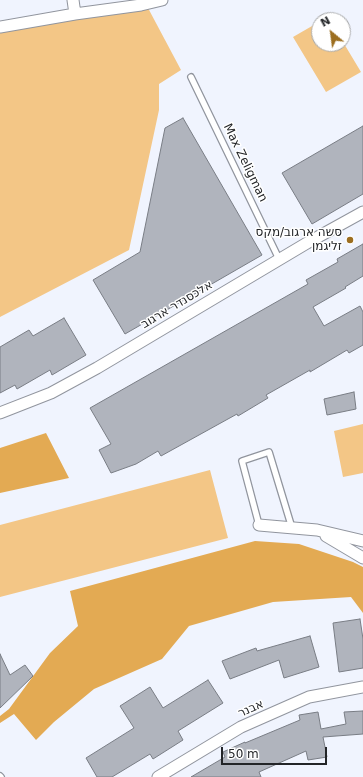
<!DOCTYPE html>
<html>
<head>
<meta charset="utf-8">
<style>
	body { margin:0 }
	#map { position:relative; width:363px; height:777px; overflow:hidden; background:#f0f4fe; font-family:"DejaVu Sans",sans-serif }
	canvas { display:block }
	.north { position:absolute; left:311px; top:12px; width:40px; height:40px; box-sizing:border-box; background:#fff; border:1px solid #a7a8a9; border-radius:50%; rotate:331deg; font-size:11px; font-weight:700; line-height:16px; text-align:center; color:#232528 }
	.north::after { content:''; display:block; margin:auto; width:14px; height:18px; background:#9c6e1f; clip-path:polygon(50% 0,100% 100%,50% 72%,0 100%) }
	.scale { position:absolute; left:221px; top:747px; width:106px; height:18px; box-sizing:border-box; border:2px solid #232528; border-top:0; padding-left:5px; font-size:12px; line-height:14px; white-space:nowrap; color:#232528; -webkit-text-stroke:3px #fff; paint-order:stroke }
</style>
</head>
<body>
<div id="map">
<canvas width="363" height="777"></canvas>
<div class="north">N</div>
<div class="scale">50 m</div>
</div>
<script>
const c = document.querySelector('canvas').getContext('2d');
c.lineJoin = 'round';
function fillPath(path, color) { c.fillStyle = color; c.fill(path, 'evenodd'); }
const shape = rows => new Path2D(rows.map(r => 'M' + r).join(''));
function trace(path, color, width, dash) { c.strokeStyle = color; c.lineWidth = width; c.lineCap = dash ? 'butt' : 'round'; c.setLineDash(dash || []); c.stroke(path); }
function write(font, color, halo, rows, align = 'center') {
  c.font = font + ' "DejaVu Sans",Heebo,sans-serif'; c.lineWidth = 3; c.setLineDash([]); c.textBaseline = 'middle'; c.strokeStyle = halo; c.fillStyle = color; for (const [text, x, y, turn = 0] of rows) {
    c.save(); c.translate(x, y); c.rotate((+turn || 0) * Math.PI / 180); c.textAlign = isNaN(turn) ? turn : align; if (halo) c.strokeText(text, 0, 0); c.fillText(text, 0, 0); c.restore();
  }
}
fillPath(shape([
	[148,8,181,70,159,84,159,110,129,250,0,317,0,31],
	[319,22,319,44,343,44,343,42,361,72,326,92,293,37],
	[363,424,363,473,343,477,334,431],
	[210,470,228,538,0,597,0,525]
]), '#f3c686');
fillPath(shape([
	[46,433,69,478,0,493,0,448],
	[255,541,299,544,353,562,363,567,363,613,351,597,273,602,189,626,162,659,94,689,54,722,36,740,14,714,0,723,0,716,9,709,50,653,78,626,70,591]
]), '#e3aa53');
const building = shape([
	[183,118,262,255,125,334,93,280,140,252,165,128,183,118],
	[363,126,363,194,312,224,282,173,363,126],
	[363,244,363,276,345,287,346,288,313,307,324,326,360,306,363,312,363,345,349,353,347,350,310,372,310,370,266,395,268,398,238,416,237,414,161,456,158,451,136,464,111,473,99,450,111,444,90,408,308,284,306,280,338,262,337,259,363,244],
	[64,318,86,355,52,375,50,370,17,389,15,385,0,393,0,347,29,330,33,336,64,318],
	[354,392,356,409,327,415,324,399,354,392],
	[360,619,363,639,363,668,339,672,333,623,360,619],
	[310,636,319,667,284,678,279,660,230,679,222,661,256,648,257,651,310,636],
	[0,654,10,675,25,665,33,676,0,708,0,654],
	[208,680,223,703,178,731,183,740,153,759,150,754,112,777,97,777,86,758,134,728,120,706,150,687,163,708,208,680],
	[363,711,363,734,323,737,327,757,308,760,306,751,259,772,261,777,191,777,225,757,223,752,245,742,245,743,300,720,299,715,318,712,321,729,346,724,344,712,363,711]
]);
fillPath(building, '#b0b4bd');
trace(building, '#797d85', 1);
const service = shape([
	[191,77,279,259],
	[259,525,242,461,269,452,292,528],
	[0,776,1,777]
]);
const minor = shape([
	[73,0,75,14],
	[0,27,75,14,141,5,162,0],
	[0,413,51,393,97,368,307,243,363,212],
	[259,525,317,530,363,541],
	[326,536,363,558],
	[158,777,241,727,309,697,363,687]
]);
trace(service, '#91959e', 8);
trace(minor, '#91959e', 13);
trace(service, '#fff', 5.5);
trace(minor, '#fff', 11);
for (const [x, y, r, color] of [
	[350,240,4,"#9c6e1f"]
]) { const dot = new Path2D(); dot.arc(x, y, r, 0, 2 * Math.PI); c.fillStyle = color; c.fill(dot); trace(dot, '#fff', 1.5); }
write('12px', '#232528', '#fff', [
	["Max Zeligman",245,163,64],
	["אלכסנדר ארגוב",177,305,-31],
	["אבנר",251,709,-24]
]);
write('12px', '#232528', '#fff', [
	["סשה ארגוב/מקס",342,233],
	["זליגמן",342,247]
], 'right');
</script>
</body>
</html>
